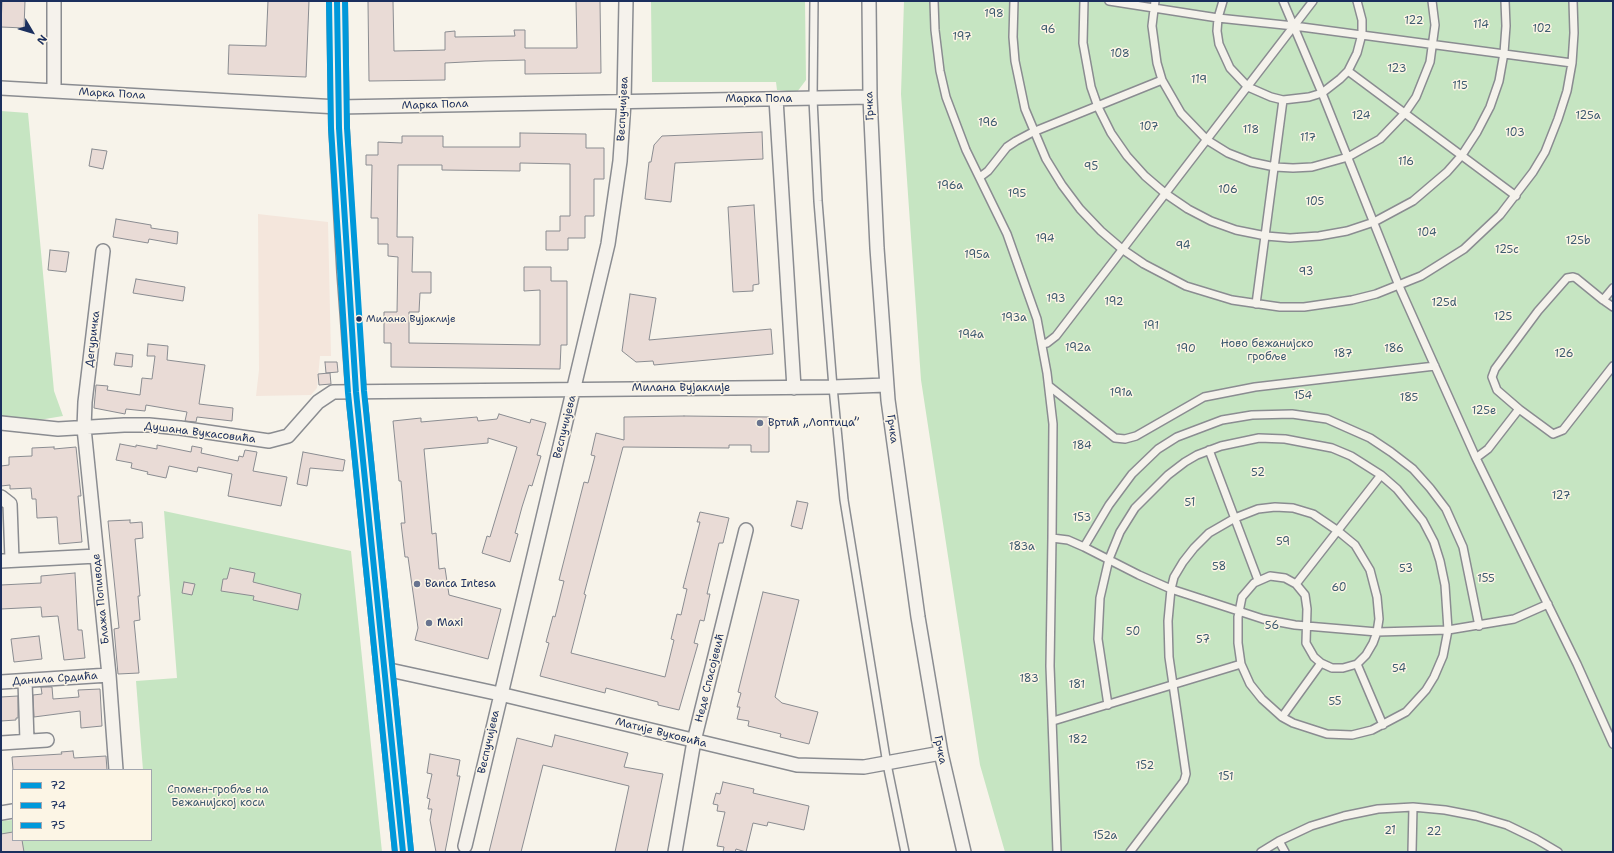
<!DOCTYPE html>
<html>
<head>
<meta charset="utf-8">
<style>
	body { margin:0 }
	#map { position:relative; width:1614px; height:853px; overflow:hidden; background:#f7f3ea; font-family:"Shantell Sans",sans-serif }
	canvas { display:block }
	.frame { position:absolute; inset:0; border:2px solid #1b2f5e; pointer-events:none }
	.legend { position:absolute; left:12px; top:769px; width:140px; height:72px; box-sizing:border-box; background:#fcf5e5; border:1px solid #a2a6af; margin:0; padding:5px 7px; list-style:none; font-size:12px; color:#1b2f5e }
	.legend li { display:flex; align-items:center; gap:8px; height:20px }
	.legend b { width:20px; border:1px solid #a2a6af }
	.north { position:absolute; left:12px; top:12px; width:40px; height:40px; -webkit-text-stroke:3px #fcf5e5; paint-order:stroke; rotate:128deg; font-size:11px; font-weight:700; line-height:16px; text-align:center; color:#1b2f5e }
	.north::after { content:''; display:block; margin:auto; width:14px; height:18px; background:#1b2f5e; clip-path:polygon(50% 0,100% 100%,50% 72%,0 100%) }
</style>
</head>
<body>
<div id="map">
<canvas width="1614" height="853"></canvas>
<div class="frame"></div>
<ul class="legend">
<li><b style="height:5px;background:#0098da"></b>72</li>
<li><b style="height:5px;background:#0098da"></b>74</li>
<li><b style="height:5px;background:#0098da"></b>75</li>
</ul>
<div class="north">N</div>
</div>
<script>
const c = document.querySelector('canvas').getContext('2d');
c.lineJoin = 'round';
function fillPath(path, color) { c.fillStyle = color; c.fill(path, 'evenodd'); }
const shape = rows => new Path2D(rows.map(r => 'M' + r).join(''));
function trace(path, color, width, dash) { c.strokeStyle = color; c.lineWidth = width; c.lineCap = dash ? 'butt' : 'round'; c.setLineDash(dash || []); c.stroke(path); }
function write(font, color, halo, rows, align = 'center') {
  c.font = font + ' "Shantell Sans",sans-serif'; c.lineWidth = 3; c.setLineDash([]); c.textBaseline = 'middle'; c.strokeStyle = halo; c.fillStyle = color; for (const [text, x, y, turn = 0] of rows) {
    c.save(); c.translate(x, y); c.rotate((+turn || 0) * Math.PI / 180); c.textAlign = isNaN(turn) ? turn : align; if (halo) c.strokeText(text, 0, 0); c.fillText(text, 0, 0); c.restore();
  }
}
fillPath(shape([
	[258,214,328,222,331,356,320,356,317,388,311,395,256,396,259,370]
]), '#f4e6dc');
fillPath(shape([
	[651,1,805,1,806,80,797,92,777,90,776,82,652,82],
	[904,1,1613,1,1613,852,1005,852,980,765,921,380,901,94],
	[1,111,28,113,54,391,63,416,33,421,1,416],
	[164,511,351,551,382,852,1,852,1,821,13,820,13,840,151,840,151,770,143,770,136,681,177,678]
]), '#c6e5c2');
const building = shape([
	[2,1,25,1,24,28,1,27,2,1],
	[268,1,309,1,306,77,228,74,229,45,266,46,268,1],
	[368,1,393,1,394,51,445,50,445,32,455,31,455,37,515,36,514,30,525,30,525,48,577,48,576,1,600,1,601,73,525,74,525,60,485,61,445,63,445,80,369,81,368,1],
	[762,132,763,159,675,163,671,202,645,199,649,162,651,162,654,145,662,136,762,132],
	[520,133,586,134,586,148,604,148,604,179,594,179,594,216,585,216,585,238,568,238,568,250,546,250,546,231,560,231,560,216,570,216,570,164,520,163,520,171,442,170,442,165,398,165,397,237,413,237,412,272,431,272,431,293,420,293,419,312,409,312,409,343,540,345,540,290,524,291,524,267,551,267,551,281,567,281,567,345,561,345,560,369,391,367,391,343,384,343,384,312,397,312,398,257,388,256,388,244,378,244,378,218,371,218,372,165,366,165,366,155,378,155,378,142,402,143,402,136,443,136,443,147,520,147,520,133],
	[92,149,107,151,103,169,89,166,92,149],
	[754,205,759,284,753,285,753,291,733,292,728,207,754,205],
	[116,219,151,225,151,228,178,232,177,244,149,239,148,243,113,237,116,219],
	[50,250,69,252,66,272,48,270,50,250],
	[136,279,185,287,183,301,133,293,136,279],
	[630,294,656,298,649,340,771,329,773,354,654,365,653,361,636,362,622,351,630,294],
	[148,344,168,346,167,360,205,365,199,404,233,408,232,421,197,417,196,422,185,421,187,412,146,405,145,411,126,409,125,414,94,408,96,385,108,386,107,390,140,395,142,378,152,379,155,356,147,356,148,344],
	[116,353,133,355,132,367,114,365,116,353],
	[325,362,337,362,338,372,326,373,325,362],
	[330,373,331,384,319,385,318,374,330,373],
	[499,414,530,423,531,419,546,423,537,455,541,456,532,486,529,485,522,507,515,533,518,534,510,562,482,553,487,536,490,537,517,447,488,438,488,443,424,449,432,534,436,533,439,569,445,568,449,595,501,609,488,659,415,640,418,628,408,557,405,557,401,523,405,523,401,481,399,481,393,421,421,418,421,422,477,417,478,421,497,419,499,414],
	[684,416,769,417,769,452,751,452,751,445,729,445,729,448,623,447,584,594,586,595,571,653,665,677,674,640,671,639,677,614,681,615,687,589,683,588,700,522,697,522,700,512,729,518,723,543,719,543,707,594,710,594,704,621,700,620,694,643,698,644,679,710,658,705,658,702,606,688,605,693,540,676,549,643,546,642,553,616,555,617,564,581,559,580,584,482,588,483,595,456,591,455,596,433,624,440,624,417,684,416],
	[120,444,136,447,136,445,157,449,157,445,191,452,192,446,202,448,201,453,238,461,239,456,243,457,245,450,257,452,253,471,287,477,281,506,228,496,232,474,198,467,197,472,169,466,166,478,147,474,148,472,131,468,132,463,116,460,120,444],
	[54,447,54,449,76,447,81,496,78,496,82,542,59,544,57,517,37,518,36,499,32,499,31,488,10,489,10,485,1,486,1,466,9,465,9,457,32,456,32,448,54,447],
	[303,452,345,460,343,471,310,468,307,486,297,484,303,452],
	[797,501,808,503,802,529,791,526,797,501],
	[130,520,130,523,142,522,143,538,135,539,140,596,138,596,140,620,134,621,139,673,118,674,114,629,119,628,108,521,130,520],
	[230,568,255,573,253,582,301,594,298,610,253,600,254,596,221,591,223,579,227,579,230,568],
	[75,573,78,630,82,630,85,658,64,660,58,616,42,617,41,607,1,609,1,585,41,583,41,576,75,573],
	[184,582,195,584,192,595,182,593,184,582],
	[763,592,799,600,775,697,782,703,818,712,809,744,780,737,781,734,748,726,749,721,737,719,740,707,737,707,741,693,738,692,763,592],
	[39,636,42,659,14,662,11,639,39,636],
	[41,687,52,687,53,699,79,697,78,690,100,689,102,726,81,728,80,711,34,717,33,695,42,694,41,687],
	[18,696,18,718,16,718,16,720,1,721,1,697,18,696],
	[555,735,628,753,624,767,663,774,647,852,615,852,629,786,543,765,521,852,489,852,517,738,552,747,555,735],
	[73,751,74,758,106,756,107,770,13,770,12,757,62,754,61,752,73,751],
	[430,754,460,760,457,776,460,776,445,852,436,852,430,820,432,809,428,809,430,799,427,798,432,774,427,773,430,754],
	[723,782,754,789,753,793,809,806,804,830,768,822,767,826,753,823,746,852,736,849,735,852,723,852,724,847,717,846,725,812,717,811,718,805,713,804,716,793,720,794,723,782],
	[13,832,13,840,22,840,24,852,1,852,1,834,13,832]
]);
fillPath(building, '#e9dbd6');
trace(building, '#8a8c91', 1);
const lane = shape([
	[814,1,813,99,818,201,833,387,844,500,887,764,905,852],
	[934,1,935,30,940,71,946,97,966,150,1007,234,1037,319,1047,373,1053,424,1052,538],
	[1014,1,1013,37,1015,61,1025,109,1046,159,1062,185,1080,209,1101,231,1122,249,1144,264,1186,286,1232,300,1280,307,1304,307,1352,300,1376,294,1421,276,1464,249,1500,215,1533,172,1545,152,1558,119,1567,91,1572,63,1574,33,1573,1],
	[1084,1,1083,43,1091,87,1098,107,1111,133,1127,156,1145,176,1166,194,1188,209,1211,221,1236,230,1266,236,1290,238,1319,236,1347,231,1374,222,1413,201,1447,172,1462,155,1477,132,1490,107,1499,81,1504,53,1506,26,1505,1],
	[1109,1,1218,18,1294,26,1572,63],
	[1155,1,1152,26,1157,63,1162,80,1181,113,1207,140,1228,153,1251,162,1275,167,1293,168,1312,167,1348,157,1380,139,1405,113,1416,97,1430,62,1435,25,1432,1],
	[1223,1,1218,18,1217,31,1219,44,1230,68,1248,87,1271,97,1283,100,1309,97,1322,93,1340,79,1348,71,1357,53,1362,34,1362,20,1357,1],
	[1283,1,1322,93,1399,286,1476,458,1577,664,1613,744],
	[1348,71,1516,196],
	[980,177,988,171,1007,147,1016,141,1033,132,1162,80],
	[1613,288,1603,300,1613,307],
	[1256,304,1283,100],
	[1042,344,1047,343,1056,336,1313,1],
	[1049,386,1115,438,1125,439,1136,436,1204,397,1255,387,1435,366],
	[1519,409,1497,390,1492,377,1495,369,1538,311,1567,278,1573,277,1576,278,1603,300],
	[1209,450,1258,580],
	[1476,458,1488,449,1519,409,1553,434,1563,430,1613,366],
	[1084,547,1109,505,1132,474,1158,449,1177,437,1222,420,1252,415,1292,414,1327,419,1370,438,1391,452,1413,469,1430,488,1446,509,1463,547,1479,626],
	[1296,584,1381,475],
	[1357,664,1383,725],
	[1108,705,1098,639,1100,598,1109,559,1120,532,1135,508,1168,475,1185,462,1197,455,1221,446,1259,438,1285,439,1332,448,1351,456,1381,475,1397,489,1423,521,1434,542,1440,561,1445,585,1448,630,1443,656,1434,677,1426,690,1406,712,1372,730,1352,735,1327,734,1293,723,1282,717,1262,699,1250,684,1241,664,1238,643,1238,617,1242,597,1254,583,1270,576,1285,578,1296,584,1305,595,1307,609,1306,643,1314,657,1321,663,1332,668,1343,668,1357,664,1366,655,1373,643,1377,632,1379,619,1377,597,1370,570,1355,545,1338,531,1313,514,1293,508,1275,507,1258,509,1235,518,1209,533,1194,548,1183,562,1174,577,1171,589,1168,621,1169,657,1186,774,1184,781,1130,852],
	[1282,717,1321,663],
	[1053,721,1241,664],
	[1279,841,1285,852],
	[1057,852,1050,666,1052,538,1068,540,1084,547,1139,575,1171,589,1263,619,1295,625,1377,632,1448,630,1514,619,1548,604],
	[1261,852,1279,841,1311,826,1344,816,1378,809,1413,807,1445,810,1476,816,1507,825,1536,839,1558,852],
	[1412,852,1413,807]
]);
const street = shape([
	[869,1,870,97,877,248,888,400,918,617,941,753,964,852],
	[1,88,338,107,870,97],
	[54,91,54,1],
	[776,99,794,388],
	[103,251,85,402,84,428,109,675,116,770],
	[1,423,58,429,124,425,149,425,180,428,269,441,288,436,318,402,333,392,833,387,886,385],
	[1,497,10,504,12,560],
	[1,561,97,556],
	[385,669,500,694,797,765,864,767,941,753],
	[25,681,27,741],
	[1,682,109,675],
	[1,743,47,740],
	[1,813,13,811],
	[465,846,608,244,620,161,624,102,626,1],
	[675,852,694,741,746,530]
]);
const secondary = shape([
	[337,1,339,128,347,272,356,392,403,852]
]);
trace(lane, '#8a8c91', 10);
trace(street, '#8a8c91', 16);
trace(secondary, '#8a8c91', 22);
trace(lane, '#f5f2ec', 7);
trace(street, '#f5f2ec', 13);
trace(secondary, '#f5f2ec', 19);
trace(shape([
	[337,1,339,128,356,392,403,852]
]), '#0098da', 6);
trace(shape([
	[329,1,331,128,348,393,395,852]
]), '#0098da', 6);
trace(shape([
	[345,1,347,128,364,391,411,851]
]), '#0098da', 6);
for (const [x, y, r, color] of [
	[359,319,3.5,"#1b2f5e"],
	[760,423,4,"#68748f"],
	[417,584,4,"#68748f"],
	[429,623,4,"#68748f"]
]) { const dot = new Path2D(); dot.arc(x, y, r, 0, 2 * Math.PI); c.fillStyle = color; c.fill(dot); trace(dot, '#fcf5e5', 1.5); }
write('10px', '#1b2f5e', '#fcf5e5', [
	["Милана Вујаклије",366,319]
], 'left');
write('11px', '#3c5a6f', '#fcf5e5', [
	["198",994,14],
	["122",1414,21],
	["114",1481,25],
	["102",1542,29],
	["96",1048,30],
	["197",962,37],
	["108",1120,54],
	["123",1397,69],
	["119",1199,80],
	["115",1460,86],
	["124",1361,116],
	["125a",1588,116],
	["196",988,123],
	["107",1149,127],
	["118",1251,130],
	["103",1515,133],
	["117",1308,138],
	["116",1406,162],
	["95",1091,167],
	["196a",950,186],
	["106",1228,190],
	["195",1017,194],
	["105",1315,202],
	["104",1427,233],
	["194",1045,239],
	["125b",1578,241],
	["94",1183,246],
	["125c",1507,250],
	["195a",977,255],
	["93",1306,272],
	["193",1056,299],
	["192",1114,302],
	["125d",1444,303],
	["125",1503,317],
	["193a",1014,318],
	["191",1151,326],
	["194a",971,335],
	["Ново бежанијско",1267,344],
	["гробље",1267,357],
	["192а",1078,348],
	["190",1186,349],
	["186",1394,349],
	["187",1343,354],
	["126",1564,354],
	["191a",1121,393],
	["154",1303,396],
	["185",1409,398],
	["125e",1484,411],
	["184",1082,446],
	["52",1258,473],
	["127",1561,496],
	["51",1190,503],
	["153",1082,518],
	["59",1283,542],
	["183a",1022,547],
	["58",1219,567],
	["53",1406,569],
	["155",1486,579],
	["60",1339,588],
	["56",1272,626],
	["50",1133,632],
	["57",1203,640],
	["54",1399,669],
	["183",1029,679],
	["181",1077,685],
	["55",1335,702],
	["182",1078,740],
	["152",1145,766],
	["151",1226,777],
	["Спомен-гробље на",218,790],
	["Бежанијској коси",218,803],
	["21",1390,831],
	["22",1434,832],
	["152a",1105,836]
]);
write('11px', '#1b2f5e', '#fcf5e5', [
	["Марка Пола",112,94,3],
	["Марка Пола",759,99],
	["Марка Пола",435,105,-2],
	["Грчка",870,106,-92],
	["Веспучијева",623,109,-87],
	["Дегуричка",93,339,-83],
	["Милана Вујаклије",681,388],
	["Веспучијева",565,427,-76],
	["Грчка",892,429,82],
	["Душана Вукасовића",200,433,7],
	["Блажа Попиводе",101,599,-96],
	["Неде Спасојевић",710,678,-76],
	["Данила Срдића",55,679,-4],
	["Матије Вуковића",661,733,14],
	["Веспучијева",489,742,-77],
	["Грчка",940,750,79]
]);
write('11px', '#1b2f5e', '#fcf5e5', [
	["Вртић „Лоптица”",768,423],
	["Banca Intesa",425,584],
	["Maxi",437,623]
], 'left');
</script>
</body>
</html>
